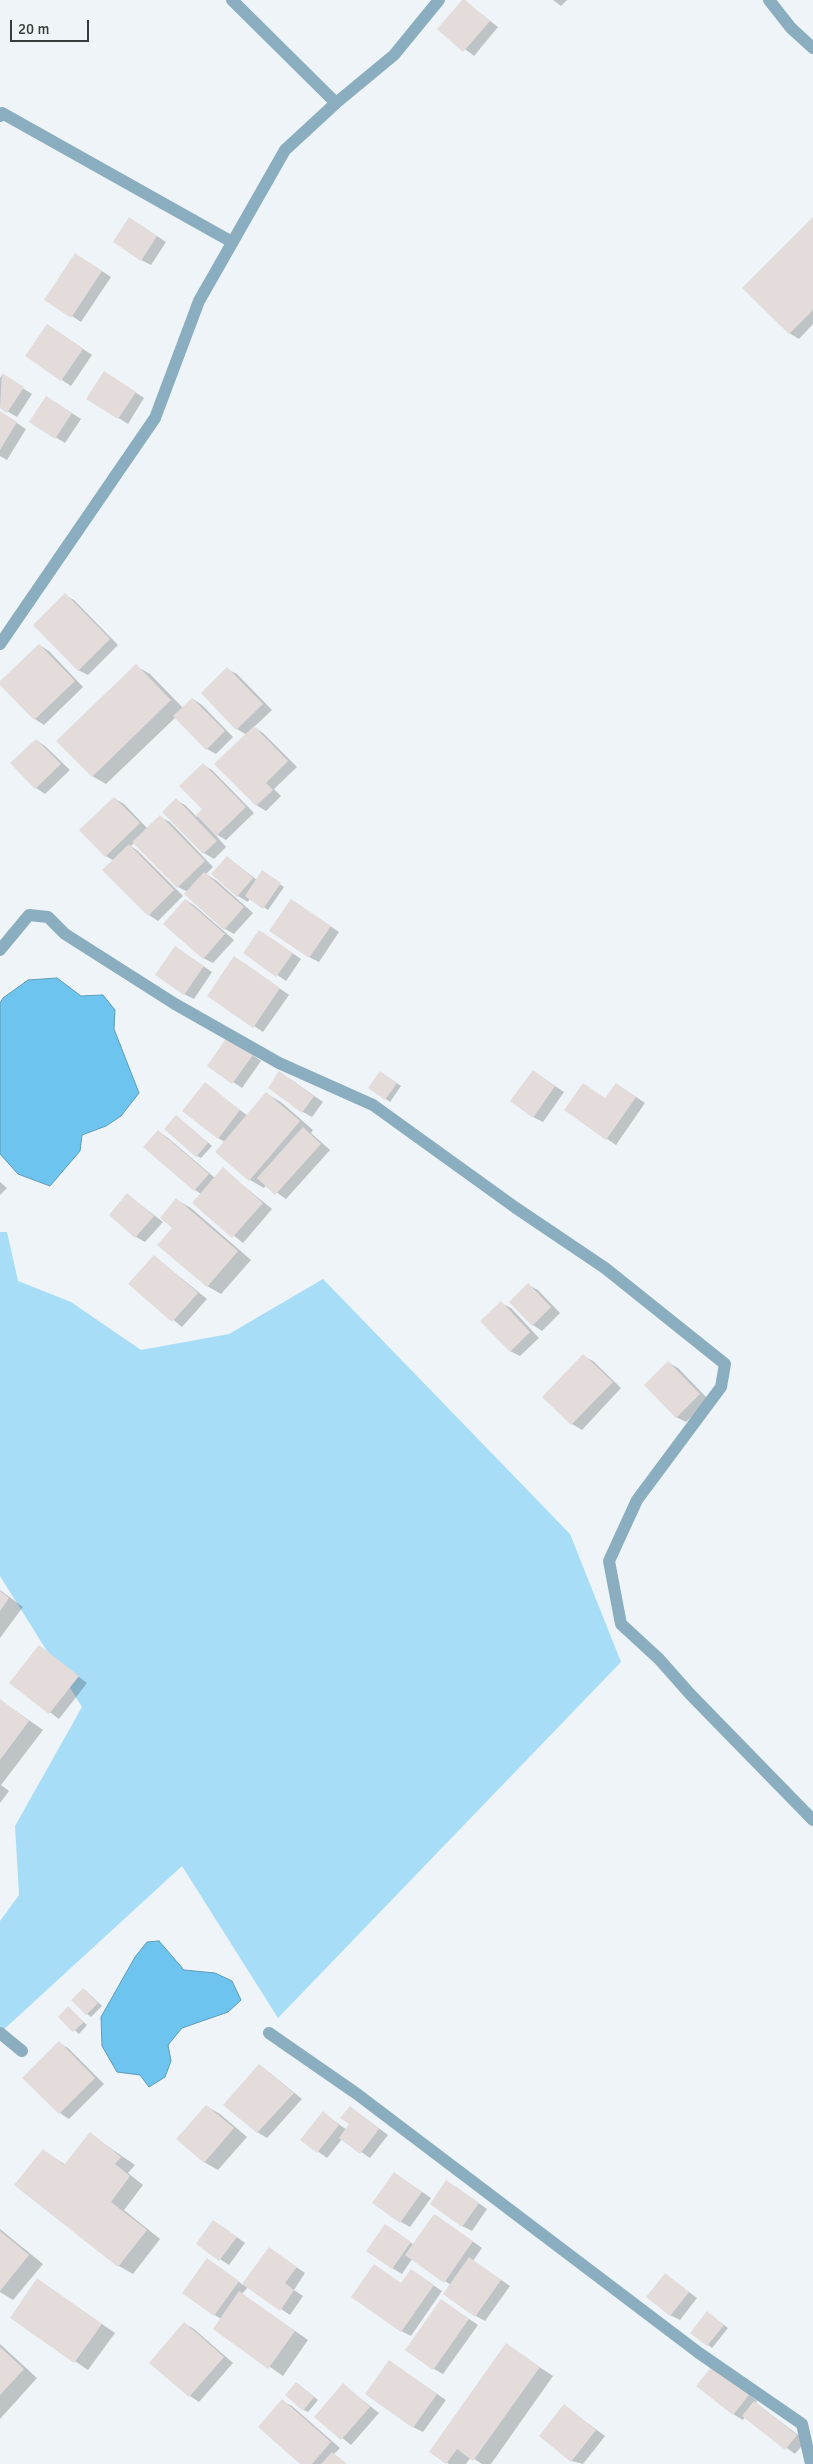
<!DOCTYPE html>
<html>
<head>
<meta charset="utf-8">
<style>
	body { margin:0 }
	#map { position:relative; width:813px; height:2464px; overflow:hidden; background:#eef4f8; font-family:Signika,sans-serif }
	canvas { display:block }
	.scale { position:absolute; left:10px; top:20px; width:79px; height:22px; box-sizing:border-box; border:2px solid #383b3c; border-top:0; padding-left:6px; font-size:15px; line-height:18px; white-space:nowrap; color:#383b3c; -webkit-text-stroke:4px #eef4f8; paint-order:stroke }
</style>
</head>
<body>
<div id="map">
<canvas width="813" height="2464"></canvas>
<div class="scale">20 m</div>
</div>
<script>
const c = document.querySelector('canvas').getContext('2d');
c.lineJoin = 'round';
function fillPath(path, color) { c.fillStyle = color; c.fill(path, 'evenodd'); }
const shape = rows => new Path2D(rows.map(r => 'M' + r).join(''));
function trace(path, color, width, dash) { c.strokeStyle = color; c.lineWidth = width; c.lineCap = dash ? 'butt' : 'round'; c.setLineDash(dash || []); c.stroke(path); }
fillPath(shape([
	[0,1232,7,1232,18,1281,71,1302,141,1350,229,1334,323,1279,570,1534,621,1662,278,2018,182,1866,0,2033,0,1921,19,1895,15,1826,82,1707,0,1576]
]), '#a8ddf8');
const water = shape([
	[57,978,81,996,103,995,115,1010,114,1029,139,1093,121,1116,106,1126,82,1135,80,1151,50,1186,18,1174,0,1154,0,1003,3,998,28,980,57,978],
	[159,1941,184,1970,215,1973,232,1981,241,2000,228,2012,182,2028,168,2045,171,2061,165,2077,149,2087,140,2075,117,2072,102,2046,101,2017,135,1957,147,1942,159,1941]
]);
fillPath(water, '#6dc4ee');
trace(water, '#5d9bb9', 1);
fillPath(shape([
	[463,0,498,27,474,56,439,29],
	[553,0,567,0,561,6],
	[813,219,813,324,799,339,789,333],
	[139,224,166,242,151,265,141,260],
	[85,260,111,277,81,322,46,299],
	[57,331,92,355,71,386,62,380],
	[2,375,32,394,17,417,0,407,0,378],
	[114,378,144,398,128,424,88,398],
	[56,403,81,419,65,443,31,422],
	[0,412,26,429,7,460,0,456],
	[65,595,74,600,118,645,88,675,78,670],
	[39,645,49,651,83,687,44,725,35,719,0,683],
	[136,666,150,674,183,708,193,699,202,705,233,737,216,754,207,749,176,717,106,784,92,776],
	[227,669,237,674,272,710,254,727,263,733,297,767,274,789,281,796,266,811,256,805,247,735,237,729,202,693],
	[36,740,45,746,70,770,45,794,36,788,12,763],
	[203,765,212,770,254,813,226,840,214,833,226,847,214,859,204,853,163,812,176,800,185,805,197,817,204,810],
	[114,798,124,804,148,829,160,817,170,822,213,867,206,874,217,881,253,913,234,934,225,929,188,892,178,887,135,842,131,846,138,851,183,896,158,921,149,915,114,861,106,856],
	[227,857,257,880,267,875,284,887,268,910,250,898,248,902,238,896,212,874],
	[186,900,195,906,234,940,213,963,203,958],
	[300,906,339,932,319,962,309,957],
	[269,937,301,959,286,981,245,953],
	[184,953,212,972,194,999,184,994],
	[244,963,289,995,263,1032,209,996],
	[237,1044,261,1061,242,1088,208,1065],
	[533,1071,564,1092,543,1122,533,1117],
	[385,1075,401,1086,390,1102,386,1099],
	[289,1078,323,1102,312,1117,303,1112],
	[205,1084,248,1116,267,1094,281,1102,313,1130,311,1133,330,1150,286,1199,266,1185,264,1188,250,1180,225,1142,218,1138],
	[626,1090,645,1103,616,1145,565,1110,606,1099],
	[180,1119,212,1146,201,1158,197,1156],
	[158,1132,167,1137,215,1178,223,1169,272,1209,243,1243,194,1203,201,1194,195,1190],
	[0,1182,7,1188,0,1195],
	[128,1195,163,1222,145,1242,136,1237],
	[177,1200,191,1208,251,1260,221,1294,207,1286],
	[154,1256,207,1299,182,1327,130,1284],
	[528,1285,538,1290,560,1313,542,1331,533,1325,510,1302],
	[501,1303,511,1308,539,1338,520,1356,510,1351],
	[583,1356,593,1361,621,1388,582,1430,572,1424,544,1397],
	[669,1363,678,1368,709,1400,686,1422,676,1417],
	[0,1590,23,1607,0,1638],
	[39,1647,87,1683,59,1719,11,1683],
	[0,1700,43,1730,1,1785,9,1791,0,1803],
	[84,1989,102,2006,91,2017,87,2014],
	[68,2008,87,2025,79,2034,60,2017],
	[59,2043,68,2048,104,2084,69,2119,60,2113,24,2078],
	[260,2065,302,2099,267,2138,257,2132],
	[206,2106,220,2114,247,2137,218,2170,204,2162],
	[350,2107,388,2135,370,2158,342,2139,327,2158,302,2140,323,2113,347,2130,351,2124],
	[90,2134,135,2165,128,2173,143,2185,124,2210,160,2239,133,2274,119,2266,43,2151,66,2165],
	[403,2179,431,2198,410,2227,401,2222],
	[456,2187,487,2209,472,2231,462,2226],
	[435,2215,482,2248,473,2261,510,2286,485,2321,476,2316,451,2285,412,2259,402,2274,392,2268,395,2231,414,2245],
	[223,2227,245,2243,229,2265,197,2244],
	[0,2229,43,2264,13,2300,0,2292],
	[269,2248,305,2273,294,2290,303,2296,290,2315,248,2287,242,2294,308,2340,283,2376,214,2328,221,2319,215,2315,216,2265,243,2285],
	[665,2274,697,2298,680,2320,670,2315],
	[420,2276,442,2291,411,2336,401,2331,401,2284],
	[38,2280,115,2333,88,2370,11,2317],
	[441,2300,478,2325,443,2374,434,2369],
	[711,2315,728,2328,712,2348,692,2332],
	[184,2323,194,2329,233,2363,199,2402,190,2396],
	[0,2344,37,2378,0,2419],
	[506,2345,553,2376,491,2464,482,2464,471,2457,466,2464,449,2464,431,2452],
	[389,2361,446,2400,423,2432,413,2427],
	[722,2373,757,2401,756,2403,806,2441,795,2454,745,2417,743,2420,733,2414],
	[297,2383,318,2400,308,2412,304,2410],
	[343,2385,379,2413,351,2445,316,2417],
	[282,2401,292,2406,340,2448,334,2454,346,2464,302,2464],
	[564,2406,605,2436,583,2464,572,2461,541,2436]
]), '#0003');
fillPath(shape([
	[462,0,465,0,490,21,463,52,437,29],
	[129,217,157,236,141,261,113,242],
	[813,217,813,310,789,334,742,288],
	[75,253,102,271,71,318,44,300],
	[47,324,83,349,61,381,25,356],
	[104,371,136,392,118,419,86,399],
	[2,373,24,387,7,413,0,408],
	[46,396,72,413,55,439,29,422],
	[0,411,17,422,0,450],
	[65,593,110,639,78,671,33,625],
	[39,644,75,681,34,720,0,685,0,681],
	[136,664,171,700,92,777,56,741],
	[227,667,263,704,236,730,201,693],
	[192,698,225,731,206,750,173,716],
	[254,726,288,761,266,783,273,790,256,806,214,764],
	[36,739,61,764,35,789,10,763],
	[203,763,246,807,216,836,196,815,202,809,179,786],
	[114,797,140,823,105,857,79,830],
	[176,798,217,841,203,854,162,812],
	[160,815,205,861,177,888,132,842],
	[129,844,174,890,148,916,102,870],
	[227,856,253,878,237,897,211,874],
	[262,870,281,883,263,909,245,896],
	[204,872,244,907,224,930,184,894],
	[185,899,225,934,203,959,163,924],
	[291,899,331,926,309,958,269,931],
	[259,930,293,953,276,977,243,953],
	[175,946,204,966,184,995,155,975],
	[234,956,280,988,253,1028,207,996],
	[227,1037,253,1055,232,1084,207,1066],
	[533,1070,555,1086,533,1118,510,1101],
	[279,1071,314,1096,302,1113,268,1088],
	[380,1071,397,1083,385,1100,368,1088],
	[205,1082,240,1110,218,1139,182,1111],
	[583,1083,605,1098,616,1083,636,1097,606,1140,564,1110],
	[266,1092,300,1121,249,1181,215,1152],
	[176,1115,208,1143,196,1157,164,1129],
	[303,1127,321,1144,275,1195,257,1178],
	[158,1130,209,1174,194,1191,143,1147],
	[223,1167,263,1203,232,1238,192,1203],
	[127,1193,154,1216,135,1238,109,1215],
	[176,1198,238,1251,207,1287,157,1245,172,1228,160,1218],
	[154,1255,198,1293,172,1322,128,1284],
	[528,1283,551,1307,532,1326,509,1302],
	[501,1301,530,1332,510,1352,480,1321],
	[583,1354,613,1382,571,1425,542,1397],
	[668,1361,700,1394,676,1418,644,1385],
	[0,1591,9,1598,0,1611],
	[39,1645,79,1676,49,1714,9,1683],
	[0,1699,29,1721,0,1760],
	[83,1988,98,2003,86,2015,71,2000],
	[68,2006,84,2022,73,2032,58,2017],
	[59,2041,95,2078,59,2114,22,2078],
	[259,2064,294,2093,257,2133,223,2105],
	[206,2105,234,2128,204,2163,176,2139],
	[350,2106,379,2129,360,2154,339,2138,349,2124,340,2118],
	[323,2111,339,2125,317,2153,300,2140],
	[90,2132,121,2157,115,2164,130,2176,111,2202,147,2230,118,2267,14,2185,43,2149,64,2165],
	[394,2172,422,2192,400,2223,372,2203],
	[446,2180,479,2203,462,2227,430,2204],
	[434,2214,473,2241,444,2283,405,2255],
	[213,2220,237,2237,219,2261,196,2244],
	[385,2224,411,2242,392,2269,366,2251],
	[0,2231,29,2255,0,2291],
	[269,2247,297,2267,285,2283,294,2290,280,2311,242,2284],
	[469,2257,501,2280,475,2317,443,2294],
	[207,2258,239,2281,214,2316,182,2293],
	[374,2264,401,2283,411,2269,434,2285,401,2332,351,2297],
	[665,2273,689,2292,670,2316,646,2297],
	[37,2278,102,2324,74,2363,10,2318],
	[239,2291,295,2331,268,2369,213,2329],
	[441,2299,469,2319,433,2370,405,2350],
	[707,2311,724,2325,707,2346,690,2333],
	[184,2322,224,2357,189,2397,149,2363],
	[506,2343,540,2367,473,2461,457,2449,446,2464,429,2452],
	[0,2347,24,2369,0,2395],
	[389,2360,437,2394,413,2428,365,2394],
	[712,2366,749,2395,733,2415,696,2386],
	[296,2382,314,2397,303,2411,285,2395],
	[343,2383,370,2407,341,2440,314,2417],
	[282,2399,331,2442,312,2464,300,2464,258,2427],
	[754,2401,797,2435,785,2450,742,2416],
	[564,2404,596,2430,571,2462,539,2436],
	[332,2452,347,2464,321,2464]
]), '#e3dcda');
trace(shape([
	[232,0,336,103],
	[769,0,791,28,813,48],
	[0,116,2,113,232,242],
	[0,644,155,418,199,301,285,150,336,103,394,55,439,0],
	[0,950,29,915,48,917,65,934,175,1004,279,1063,373,1105,516,1208,605,1268,725,1364,721,1387,637,1500,609,1561,621,1624,659,1659,690,1694,813,1820],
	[0,2033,22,2051],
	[269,2033,357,2094,699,2353,802,2424,811,2464]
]), '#8aadbf', 12);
</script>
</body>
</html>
